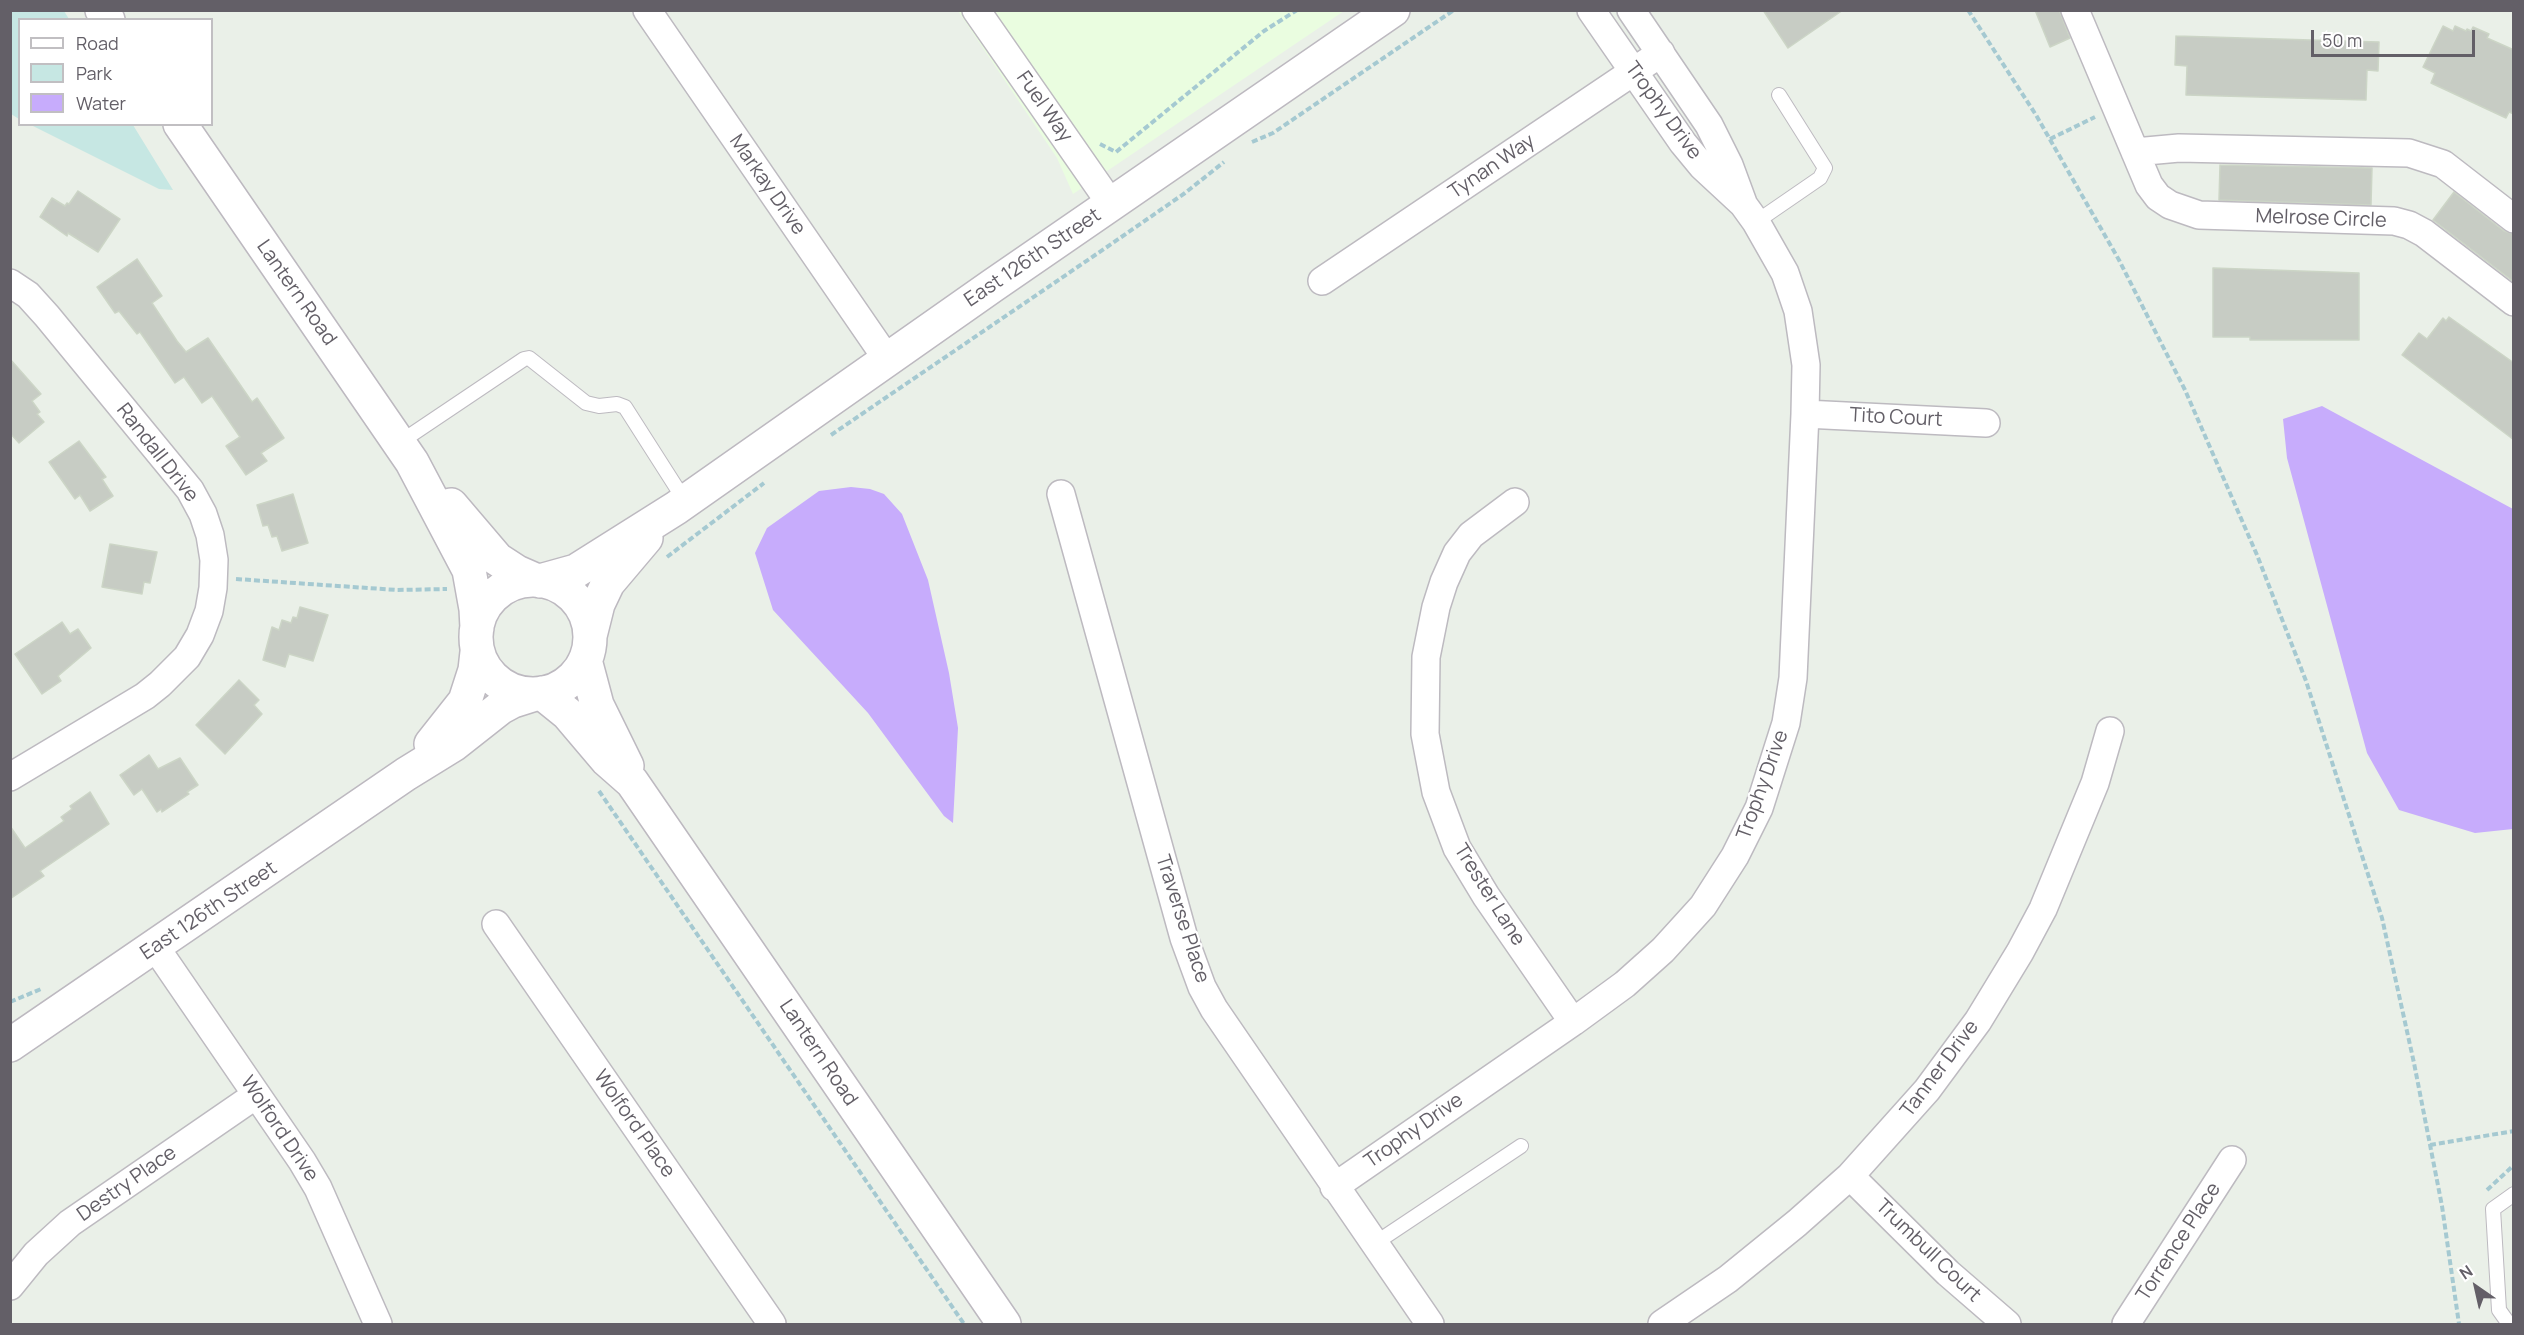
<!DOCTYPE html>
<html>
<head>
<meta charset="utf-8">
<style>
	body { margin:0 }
	#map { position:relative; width:2524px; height:1335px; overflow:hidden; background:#eaf0e8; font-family:Manrope,sans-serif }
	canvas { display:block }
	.frame { position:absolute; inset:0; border:12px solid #635f67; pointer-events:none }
	.legend { position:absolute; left:18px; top:18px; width:195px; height:108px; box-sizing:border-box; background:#fff; border:2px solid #c1bfc2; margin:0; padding:8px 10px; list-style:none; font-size:18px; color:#635f67 }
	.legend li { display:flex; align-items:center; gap:12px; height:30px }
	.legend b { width:30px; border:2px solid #c1bfc2 }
	.north { position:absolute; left:2446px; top:1257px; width:60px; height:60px; -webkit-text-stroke:4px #fff; paint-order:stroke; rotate:326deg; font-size:16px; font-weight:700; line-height:24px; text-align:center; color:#635f67 }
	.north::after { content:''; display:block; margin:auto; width:21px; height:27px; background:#635f67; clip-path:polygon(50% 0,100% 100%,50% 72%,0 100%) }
	.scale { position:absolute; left:2311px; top:30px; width:164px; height:27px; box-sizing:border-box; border:3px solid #635f67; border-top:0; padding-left:8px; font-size:18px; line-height:21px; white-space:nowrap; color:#635f67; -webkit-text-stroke:4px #fff; paint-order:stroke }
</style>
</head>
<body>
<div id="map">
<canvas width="2524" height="1335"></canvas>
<div class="frame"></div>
<ul class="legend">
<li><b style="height:8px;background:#fff"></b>Road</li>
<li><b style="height:16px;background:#c6e7e3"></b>Park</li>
<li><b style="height:16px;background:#c7acfc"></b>Water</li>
</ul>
<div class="north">N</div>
<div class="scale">50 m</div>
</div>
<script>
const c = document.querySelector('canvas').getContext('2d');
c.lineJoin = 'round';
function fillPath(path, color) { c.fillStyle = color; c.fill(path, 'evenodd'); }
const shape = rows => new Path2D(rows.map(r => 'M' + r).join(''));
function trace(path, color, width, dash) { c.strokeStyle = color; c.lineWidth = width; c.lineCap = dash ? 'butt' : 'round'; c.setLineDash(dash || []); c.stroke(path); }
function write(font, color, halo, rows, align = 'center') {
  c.font = font + ' Manrope,sans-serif'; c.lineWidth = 4.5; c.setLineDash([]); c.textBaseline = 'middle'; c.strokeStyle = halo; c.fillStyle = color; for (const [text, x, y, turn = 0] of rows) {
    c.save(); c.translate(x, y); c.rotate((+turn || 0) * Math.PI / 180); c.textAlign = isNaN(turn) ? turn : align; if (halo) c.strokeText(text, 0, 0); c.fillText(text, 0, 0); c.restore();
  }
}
fillPath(shape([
	[958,11,1344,11,1073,194,1057,158]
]), '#eafde0');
fillPath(shape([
	[10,11,64,11,69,19,20,20,19,119,11,114],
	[31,125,133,125,173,190,159,189]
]), '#c6e7e3');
fillPath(shape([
	[2322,406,2513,509,2513,829,2475,833,2399,810,2367,753,2287,458,2283,419],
	[851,487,870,489,884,494,902,514,928,580,949,673,958,728,953,823,944,816,868,713,773,610,755,553,767,528,819,491]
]), '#c7acfc');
const building = shape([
	[1763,10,1843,10,1788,48,1763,10],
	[2035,10,2059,10,2070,38,2050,47,2035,10],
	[2443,26,2453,31,2455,26,2466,31,2467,29,2471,31,2473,27,2489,34,2487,38,2514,50,2514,114,2509,112,2506,118,2431,83,2435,73,2423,67,2443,26],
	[2176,36,2379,42,2378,71,2367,70,2366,100,2186,95,2187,66,2175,65,2176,36],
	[2220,165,2372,168,2371,205,2219,200,2220,165],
	[78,191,120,219,98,252,68,233,67,236,40,217,52,198,65,206,67,203,69,204,78,191],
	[2454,192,2504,231,2514,234,2514,282,2433,220,2454,192],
	[137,259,162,296,152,303,177,341,186,352,208,338,252,402,257,398,284,438,261,453,267,461,246,475,226,446,240,437,212,396,202,403,184,377,175,383,140,332,137,334,119,311,115,313,97,287,137,259],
	[2213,268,2359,273,2359,340,2250,340,2250,337,2213,337,2213,268],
	[2449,317,2514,363,2514,440,2402,355,2419,333,2427,339,2443,318,2446,321,2449,317],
	[10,359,41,394,32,401,40,412,37,414,44,422,19,443,10,433,10,359],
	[79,441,106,477,102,479,113,496,90,511,80,495,75,499,49,462,79,441],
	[293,494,308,543,282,551,277,536,272,537,268,525,263,526,257,505,293,494],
	[110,544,157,552,150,583,144,582,142,594,102,587,110,544],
	[300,607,328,615,313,661,289,654,285,667,263,660,272,627,279,630,282,620,291,623,293,617,297,618,300,607],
	[62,622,70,634,78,629,91,648,58,676,61,681,42,694,15,654,62,622],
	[239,680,259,700,254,705,262,714,225,754,196,725,239,680],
	[149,755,158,769,180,758,198,785,187,792,189,794,162,812,161,809,157,812,142,789,134,795,120,775,149,755],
	[90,792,109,824,40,871,44,876,10,899,10,826,25,848,64,821,61,817,72,809,70,806,90,792]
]);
fillPath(building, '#c7ccc4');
trace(building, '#ccd5c6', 1.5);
const lane = shape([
	[1756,222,1820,178,1825,168,1779,95],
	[399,443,524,359,529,358,586,403,599,406,617,404,625,407,685,501],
	[1374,1244,1521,1146],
	[2509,1324,2499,1310,2493,1209,2514,1194]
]);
const street = shape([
	[647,10,887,359],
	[976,10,1111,204],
	[1631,10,1709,125,1729,165,1743,203],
	[2075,10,2149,185,2158,197,2170,205,2199,215,2394,221,2409,225,2424,233,2514,302],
	[2135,152,2179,148,2409,153,2443,164,2514,219],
	[1322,281,1661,53],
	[10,283,28,295,47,316,190,490,203,514,210,535,214,560,213,588,209,611,200,635,187,657,160,684,145,696,10,777],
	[1805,414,1986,423],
	[1061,494,1184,938,1202,987,1214,1009,1430,1324],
	[1515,502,1471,535,1457,553,1444,582,1436,607,1426,657,1425,734,1436,792,1457,848,1486,896,1573,1022],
	[496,924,772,1324],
	[156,948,302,1161,318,1188,378,1324],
	[1850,1176,1948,1273,2007,1324],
	[1334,1187,1573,1022,1625,984,1663,950,1703,906,1735,856,1759,808,1786,723,1793,678,1805,414,1806,365,1798,311,1785,273,1756,222,1743,204,1702,166,1683,143,1591,10],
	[10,1286,36,1254,70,1223,256,1095],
	[1662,1324,1728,1279,1797,1223,1850,1176,1927,1090,1978,1021,2020,952,2043,909,2095,783,2110,731],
	[2126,1324,2232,1160]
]);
const secondary = shape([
	[102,10,108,20],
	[180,124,412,462,469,570,476,609,477,628],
	[451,505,497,559,517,572,533,579],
	'476 637a57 57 0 1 1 114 0a57 57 0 1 1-114 0Z',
	[540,581,576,571,676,508,992,286,1393,10],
	[590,636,598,604,608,583,646,538],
	[585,660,597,705,627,766],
	[542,693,568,714,607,760,632,782,1004,1324],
	[431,744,465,701,475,670,477,652],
	[10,1045,406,774,453,745,500,708,513,701,535,694]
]);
trace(lane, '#bdbac0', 16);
trace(street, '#bdbac0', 30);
trace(secondary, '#bdb9c0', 36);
trace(shape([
	[1968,10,2036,115,2119,260,2185,390,2257,555,2306,681,2382,918,2414,1063,2442,1206,2459,1324],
	[2050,139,2095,117],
	[1252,142,1273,133,1454,10],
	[1100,144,1116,152,1264,31,1297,10],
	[831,435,1104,249,1185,193,1224,162],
	[667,557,764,483],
	[236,579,397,590,447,589],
	[599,791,964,1324],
	[10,1002,41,989],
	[2430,1145,2514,1131],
	[2487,1190,2514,1165]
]), '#a5c9d1', 4, [6, 3]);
trace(lane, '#fff', 14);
trace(street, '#fff', 27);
trace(secondary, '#fff', 33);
write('20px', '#635f67', '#fff', [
	["Fuel Way",1044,107,55],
	["Trophy Drive",1663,111,54],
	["Tynan Way",1492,167,-34],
	["Markay Drive",767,185,55],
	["Melrose Circle",2321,219,2],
	["East 126th Street",1033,258,-34],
	["Lantern Road",296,293,55],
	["Tito Court",1896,418,3],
	["Randall Drive",157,453,52],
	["Trophy Drive",1763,785,-70],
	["Trester Lane",1489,895,58],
	["East 126th Street",209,911,-34],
	["Traverse Place",1182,919,72],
	["Lantern Road",818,1053,56],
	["Tanner Drive",1940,1069,-53],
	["Wolford Place",634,1124,55],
	["Wolford Drive",279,1129,56],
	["Trophy Drive",1414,1131,-35],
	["Destry Place",127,1184,-35],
	["Torrence Place",2179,1242,-57],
	["Trumbull Court",1928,1251,44]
]);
</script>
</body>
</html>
